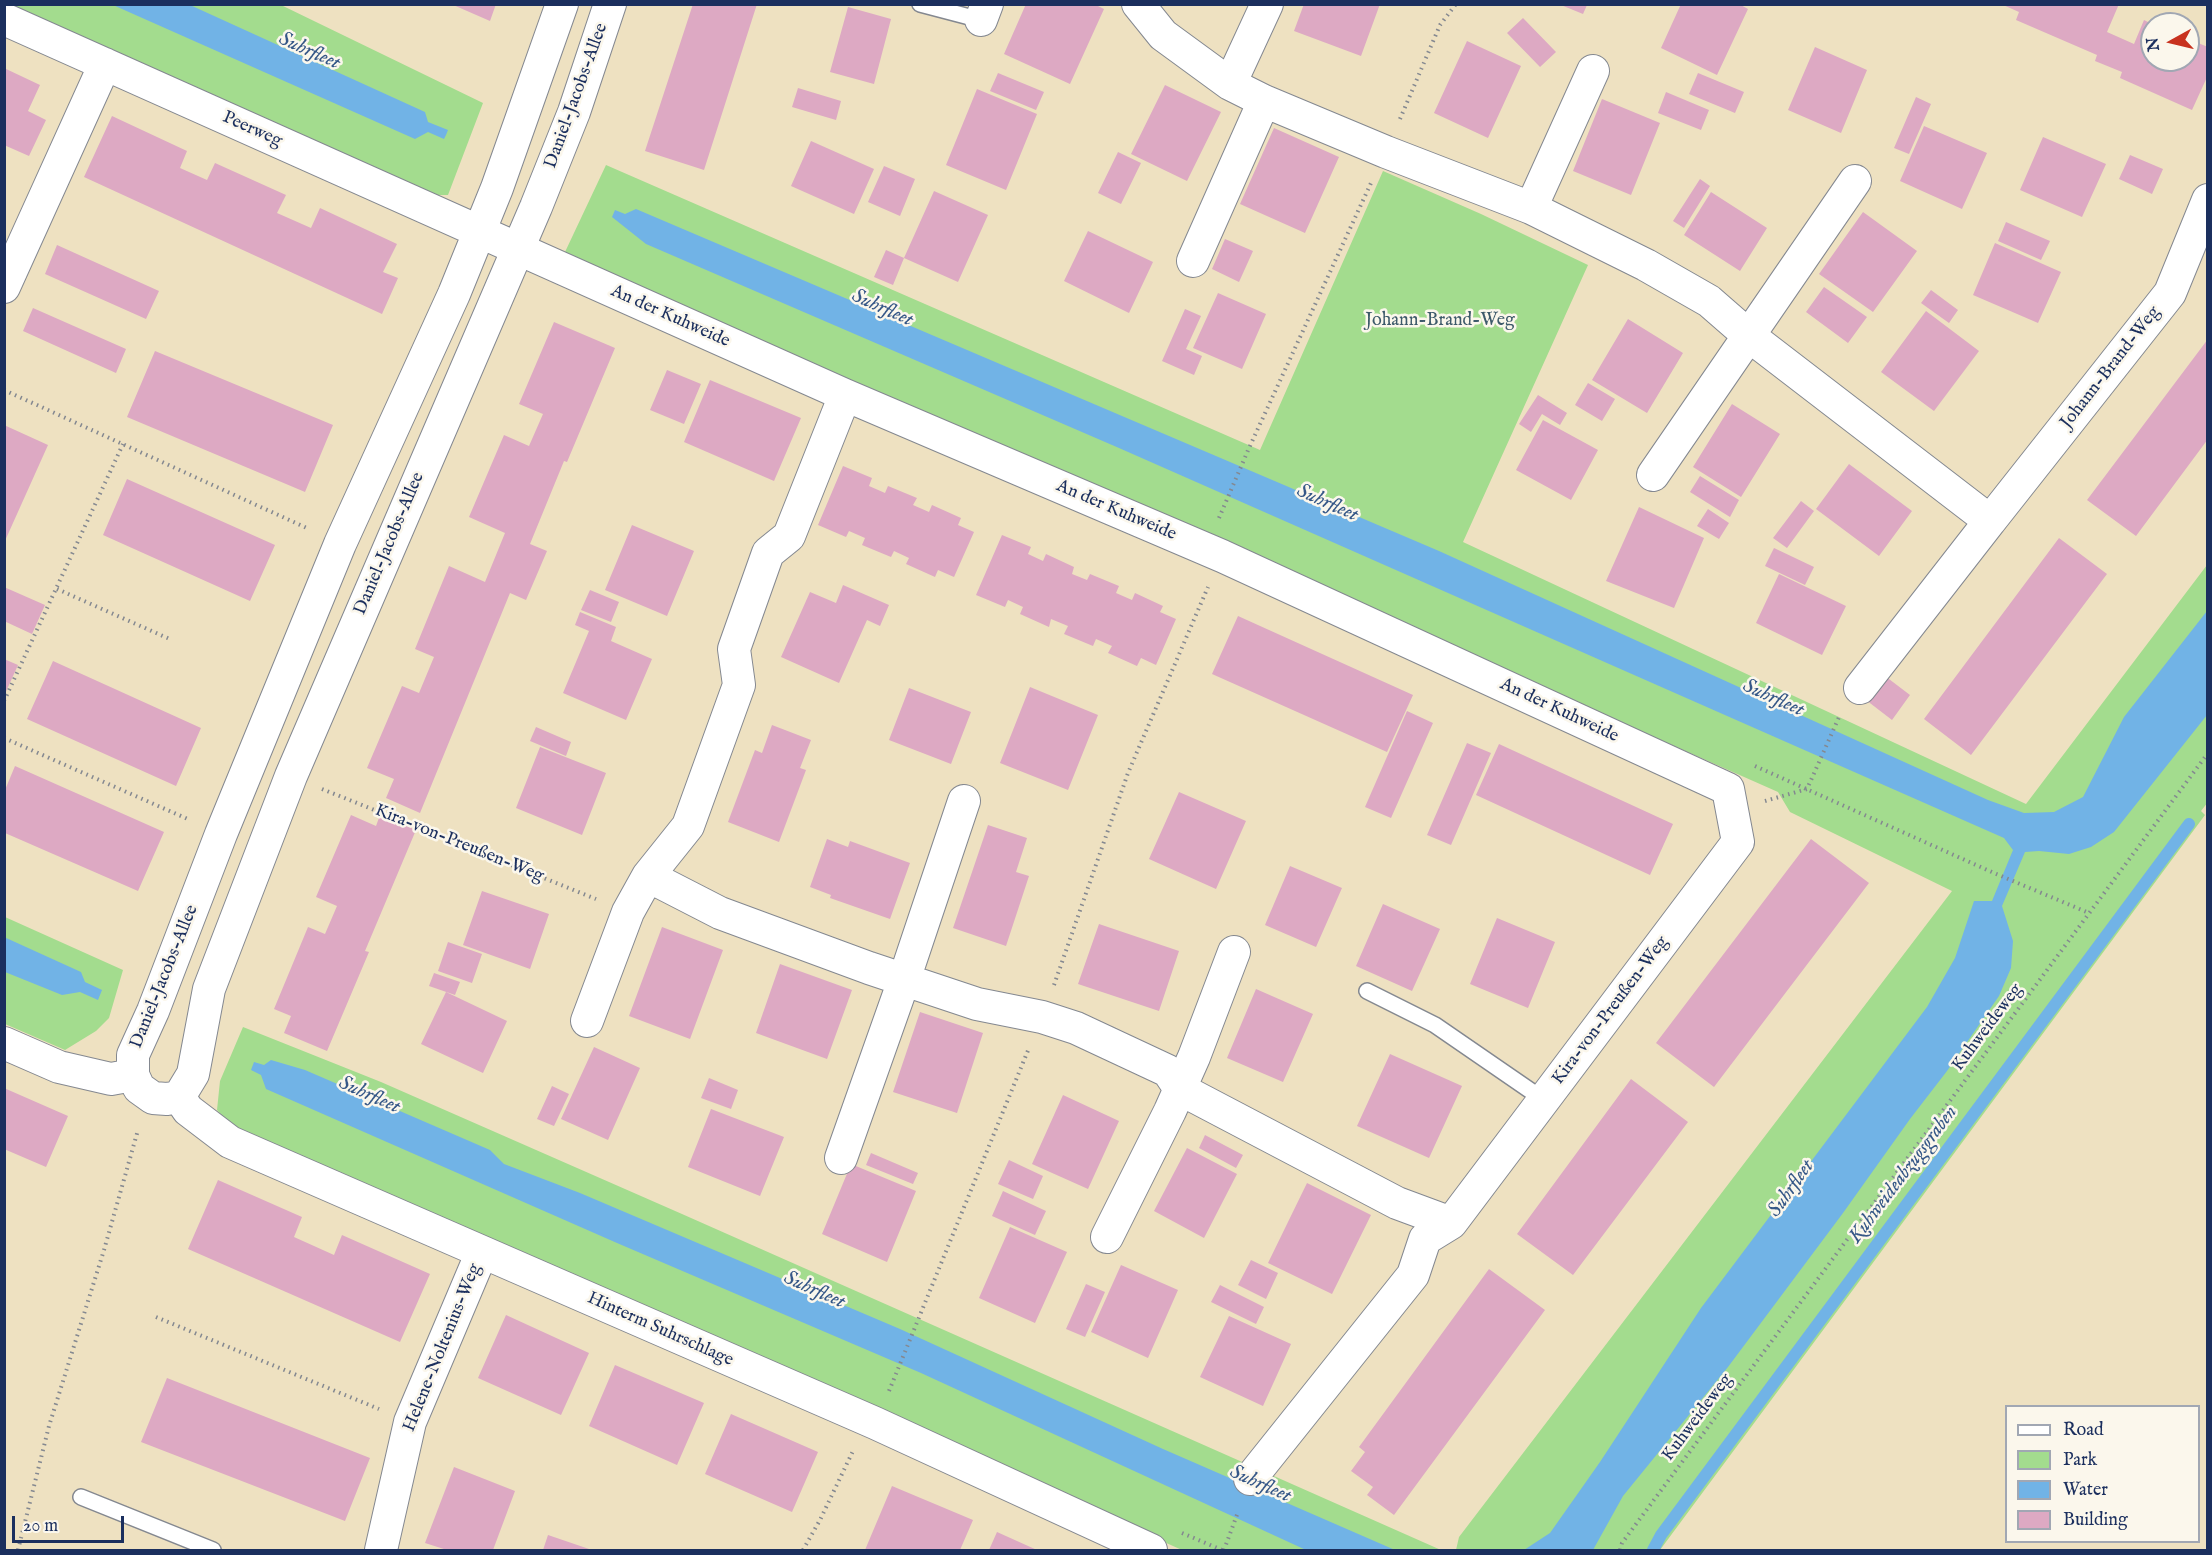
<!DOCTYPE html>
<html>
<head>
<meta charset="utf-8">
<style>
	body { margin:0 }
	#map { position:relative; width:2212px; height:1555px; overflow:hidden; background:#eee1c1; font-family:"IM FELL English",serif }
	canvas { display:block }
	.frame { position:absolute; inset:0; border:6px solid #1b2f5e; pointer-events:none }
	.legend { position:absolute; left:2005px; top:1405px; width:195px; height:138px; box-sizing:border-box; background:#fbf7ec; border:2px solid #a1a7b3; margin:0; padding:8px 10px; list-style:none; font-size:18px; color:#1b2f5e }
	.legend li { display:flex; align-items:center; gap:12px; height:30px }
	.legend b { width:30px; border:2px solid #a1a7b3 }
	.north { position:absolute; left:2140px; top:12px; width:60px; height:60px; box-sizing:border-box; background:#fbf7ec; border:2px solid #a1a7b3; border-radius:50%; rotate:262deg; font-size:16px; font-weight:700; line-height:24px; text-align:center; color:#1b2f5e }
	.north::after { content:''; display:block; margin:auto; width:21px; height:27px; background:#c8321e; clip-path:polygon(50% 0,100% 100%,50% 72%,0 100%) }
	.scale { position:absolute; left:12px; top:1516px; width:112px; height:27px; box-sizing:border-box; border:3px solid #1b2f5e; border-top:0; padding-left:8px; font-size:18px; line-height:21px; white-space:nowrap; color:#1b2f5e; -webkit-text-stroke:4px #fbf7ec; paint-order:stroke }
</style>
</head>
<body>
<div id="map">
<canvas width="2212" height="1555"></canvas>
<div class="frame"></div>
<ul class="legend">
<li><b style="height:8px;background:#fff"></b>Road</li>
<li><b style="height:16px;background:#a3dc8e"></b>Park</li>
<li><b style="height:16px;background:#71b3e6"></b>Water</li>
<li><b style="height:16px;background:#dda9c3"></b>Building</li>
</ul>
<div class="north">N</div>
<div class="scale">20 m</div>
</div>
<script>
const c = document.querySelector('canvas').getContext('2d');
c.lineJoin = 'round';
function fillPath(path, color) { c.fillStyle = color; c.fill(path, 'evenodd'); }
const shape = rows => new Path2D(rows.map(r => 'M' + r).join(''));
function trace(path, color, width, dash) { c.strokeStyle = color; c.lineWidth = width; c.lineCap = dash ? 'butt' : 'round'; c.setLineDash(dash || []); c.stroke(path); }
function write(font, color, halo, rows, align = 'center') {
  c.font = font + ' "IM FELL English",serif'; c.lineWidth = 5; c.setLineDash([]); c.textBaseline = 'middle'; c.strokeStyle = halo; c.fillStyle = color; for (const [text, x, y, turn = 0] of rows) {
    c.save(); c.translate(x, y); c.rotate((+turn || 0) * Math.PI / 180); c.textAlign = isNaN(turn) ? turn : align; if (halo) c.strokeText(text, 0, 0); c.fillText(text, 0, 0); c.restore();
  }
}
fillPath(shape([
	[8,5,281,5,483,103,448,195,434,195],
	[606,165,1260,450,1383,171,1481,214,1588,265,1463,542,2026,804,2207,565,2208,802,2201,811,2205,815,1660,1550,1456,1550,1459,1537,1952,891,1790,812,1778,792,655,295,565,252],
	[5,917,123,970,109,1018,96,1031,65,1050,5,1024],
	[243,1027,381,1082,682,1214,1441,1550,1182,1550,230,1125,217,1110,220,1081]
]), '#a3dc8e');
fillPath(shape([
	[113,5,190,5,425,112,428,122,448,130,446,135,444,139,428,132,415,139],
	[636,209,1439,551,1988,800,2024,813,2054,812,2083,797,2124,717,2207,611,2207,715,2114,832,2091,847,2069,854,2039,851,2025,852,2002,906,2013,941,2011,968,1999,996,1947,1071,1910,1119,1843,1213,1728,1367,1623,1496,1593,1550,1524,1550,1550,1533,1600,1462,1701,1308,1927,1007,1955,958,1974,901,1992,901,2013,850,2004,838,1119,448,646,244,612,217,615,210,625,214],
	[4,937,81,972,85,982,102,990,98,1000,80,992,62,995,5,972],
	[271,1060,305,1070,490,1150,504,1164,580,1193,900,1329,1163,1449,1395,1550,1306,1550,921,1373,617,1243,282,1096,266,1089,261,1075,251,1070,254,1062,264,1065]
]), '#71b3e6');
trace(shape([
	[1653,1550,1661,1535,2189,824]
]), '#71b3e6', 12);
fillPath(shape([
	[451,4,496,4,490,21],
	[693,4,757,4,704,170,645,151],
	[1026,4,1094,4,1104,9,1070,84,1004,54],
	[1304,4,1380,4,1361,56,1294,31],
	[1681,4,1739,4,1748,9,1717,75,1661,48],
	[2001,4,2119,4,2107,32,2134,44,2144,20,2152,24,2152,60,2188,60,2188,39,2208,47,2208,75,2192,110,2120,78,2122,72,2095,61,2097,55,2016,20,2019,12],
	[1561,5,1587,5,1583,14],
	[848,7,891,19,874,84,830,72],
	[1523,18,1556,52,1540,67,1507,33],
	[1467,41,1521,66,1488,138,1434,113],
	[1815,47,1867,70,1841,133,1788,110],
	[4,68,40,85,28,111,46,120,29,156,4,145],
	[998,73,1044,92,1036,110,990,91],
	[1698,73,1744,92,1735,113,1689,94],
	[1165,85,1221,112,1187,181,1131,154],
	[798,88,841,101,836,120,792,107],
	[977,89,1037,114,1006,190,946,165],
	[1666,92,1709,110,1701,130,1658,113],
	[1916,97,1931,104,1909,154,1894,148],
	[1602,99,1660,123,1631,195,1573,171],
	[112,116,187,151,180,168,207,180,215,163,286,195,277,213,311,228,320,208,397,244,383,272,398,278,382,314,84,177],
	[1924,126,1987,153,1962,209,1900,181],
	[1274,128,1339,157,1305,233,1240,204],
	[2043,137,2106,164,2082,217,2020,190],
	[811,141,874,169,854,214,791,186],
	[1118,152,1141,163,1121,204,1098,193],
	[2130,155,2163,169,2152,194,2119,179],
	[884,166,915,179,900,216,868,202],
	[1700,179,1710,186,1684,228,1673,221],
	[934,191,988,215,958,282,904,258],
	[1711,192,1767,228,1740,271,1684,235],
	[1863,212,1917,251,1873,312,1819,274],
	[2006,222,2050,241,2041,260,1998,241],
	[1088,231,1153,262,1129,313,1064,281],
	[1225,239,1253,251,1239,282,1212,269],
	[1995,243,2061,272,2038,323,1973,295],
	[57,245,159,291,146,319,45,274],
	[886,250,904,258,893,285,874,277],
	[1824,287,1867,317,1848,343,1806,312],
	[1931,290,1958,310,1949,323,1921,303],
	[1218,293,1266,314,1242,369,1193,348],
	[33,308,126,349,116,373,23,331],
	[1185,309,1201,316,1186,349,1202,356,1194,375,1162,361],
	[1926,311,1979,351,1934,411,1881,372],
	[1628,319,1683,353,1647,413,1592,380],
	[554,322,615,348,567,462,564,461,530,544,547,551,526,600,510,593,420,813,386,798,394,779,367,768,402,686,419,693,434,657,415,649,449,566,485,582,505,533,469,517,504,435,529,446,543,414,519,404],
	[2208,339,2208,439,2136,536,2087,500],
	[155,351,333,425,305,492,127,417],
	[667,370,701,384,684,424,650,410],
	[710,380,801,418,774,481,684,442],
	[1588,383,1615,399,1602,421,1575,405],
	[1538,395,1567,413,1560,425,1542,414,1531,432,1519,424],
	[1732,404,1780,434,1741,497,1693,467],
	[1543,420,1598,450,1571,500,1516,470],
	[4,425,48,445,4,543],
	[1849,464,1912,511,1879,556,1816,509],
	[843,466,872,478,869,486,885,493,888,486,917,498,913,505,929,512,932,505,961,518,958,525,974,532,954,577,938,570,935,577,906,564,909,558,894,551,891,557,862,545,865,538,849,531,846,537,818,525],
	[1700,476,1739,500,1730,517,1690,492],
	[127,479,275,545,250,601,103,535],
	[1801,501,1814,511,1787,548,1773,538],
	[1639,507,1704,538,1674,608,1606,581],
	[1708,509,1729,523,1719,539,1697,526],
	[632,525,694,551,667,616,605,590],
	[1002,535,1031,547,1028,554,1043,561,1046,554,1074,567,1072,574,1087,580,1090,574,1119,586,1116,593,1132,600,1135,593,1163,606,1160,612,1176,619,1156,665,1141,658,1137,666,1108,653,1112,646,1096,639,1093,646,1064,634,1068,626,1051,619,1049,627,1020,614,1023,607,1008,600,1005,607,976,595],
	[2059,538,2107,574,1971,755,1924,719],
	[1774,548,1814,567,1805,585,1765,566],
	[1779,574,1846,606,1822,655,1756,623],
	[843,585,889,605,880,626,867,620,839,683,781,657,810,592,836,603],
	[4,587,45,605,32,634,4,621],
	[590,590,619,602,611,622,581,610],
	[580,612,616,627,611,641,652,659,626,720,563,693,589,631,575,625],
	[1238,616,1413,695,1387,752,1212,674],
	[4,659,18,665,4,696],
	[53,661,201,728,176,786,27,719],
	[1885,676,1910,695,1892,720,1866,700],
	[1030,687,1098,715,1068,790,1000,763],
	[909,688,971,712,951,764,889,740],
	[1407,711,1433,723,1391,818,1365,807],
	[772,725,811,740,800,768,806,770,779,842,728,822,755,750,762,753],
	[536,727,571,742,566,756,530,741],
	[1467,743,1491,753,1451,845,1427,835],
	[1499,744,1673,824,1650,875,1476,795],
	[540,747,606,773,582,835,516,808],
	[15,766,164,832,138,891,5,833,5,790],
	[1179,792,1246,821,1216,889,1149,859],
	[351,815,376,826,380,815,416,830,365,951,369,952,327,1051,284,1033,291,1016,274,1009,308,927,325,934,337,906,316,897],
	[988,825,1027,838,1016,872,1029,876,1006,946,953,928],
	[827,839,848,847,850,841,910,863,890,919,830,898,831,895,810,887],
	[1811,839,1869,883,1714,1087,1656,1043],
	[1290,866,1342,888,1316,947,1265,925],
	[482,891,549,914,530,969,463,945],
	[1383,904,1440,929,1412,991,1356,966],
	[1497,918,1555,942,1528,1008,1470,984],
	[1099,924,1179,951,1159,1011,1078,984],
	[662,927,723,950,690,1039,629,1016],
	[448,942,482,954,472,983,438,971],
	[780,964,852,990,827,1059,756,1033],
	[434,973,460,982,455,995,429,986],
	[1256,989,1313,1014,1283,1082,1227,1058],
	[446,992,507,1021,483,1073,421,1044],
	[920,1012,983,1033,957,1113,893,1092],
	[594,1047,640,1068,608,1140,561,1119],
	[1390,1054,1462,1086,1429,1158,1357,1126],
	[709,1078,738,1090,731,1109,701,1098],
	[1631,1079,1688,1122,1573,1275,1517,1234],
	[552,1086,569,1094,554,1126,537,1119],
	[4,1088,68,1116,46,1167,4,1149],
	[1063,1095,1119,1121,1088,1189,1032,1164],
	[711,1109,784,1137,760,1196,688,1167],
	[1205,1135,1243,1155,1236,1168,1199,1148],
	[1187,1148,1237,1174,1204,1238,1154,1211],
	[871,1153,918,1173,913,1184,866,1165],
	[1009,1160,1043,1176,1033,1199,998,1184],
	[851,1164,916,1191,887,1262,822,1234],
	[218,1180,302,1217,294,1237,334,1255,342,1235,430,1274,400,1342,188,1249],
	[1307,1183,1371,1215,1332,1294,1268,1263],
	[1003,1191,1046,1211,1035,1235,992,1216],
	[1010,1227,1067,1252,1035,1323,979,1298],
	[1251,1260,1278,1273,1266,1299,1238,1285],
	[1121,1265,1178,1290,1148,1358,1091,1332],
	[1489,1269,1545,1310,1394,1515,1367,1495,1373,1487,1351,1471,1365,1452,1359,1447],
	[1086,1284,1105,1292,1085,1337,1066,1329],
	[1220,1285,1264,1307,1256,1324,1211,1302],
	[506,1315,589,1353,561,1415,478,1378],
	[1229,1316,1291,1344,1263,1406,1200,1377],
	[615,1365,704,1403,677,1465,589,1426],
	[167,1378,370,1458,345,1521,141,1442],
	[731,1414,818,1452,792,1512,705,1474],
	[454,1467,515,1491,493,1550,447,1550,425,1543],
	[892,1486,973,1520,960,1550,865,1550],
	[997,1532,1037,1550,989,1550],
	[548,1535,592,1550,543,1550]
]), '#dda9c3');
const lane = shape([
	[920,4,981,20],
	[1367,991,1435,1025,1544,1100],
	[81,1497,213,1550]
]);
const street = shape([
	[562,4,497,188,454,294,340,544,221,834,153,1011,133,1055,133,1075,139,1088,153,1098,167,1099,179,1097,193,1074,209,989,291,776,536,207,574,112,610,4],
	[1138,4,1163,35,1230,84,1264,101,1386,152,1531,208,1646,265,1709,301,1748,335,1990,521,2170,293,2208,200],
	[4,19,845,395,1222,556,1728,789,1738,842,1451,1223,1425,1239,1413,1275,1250,1479],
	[981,20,987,4],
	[1230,84,1267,4],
	[1531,208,1593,71],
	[1193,261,1264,101],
	[4,287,105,64],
	[1653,475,1855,181],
	[1860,688,1990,521],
	[648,876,688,826,739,685,734,649,768,553,789,536,845,395],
	[587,1021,628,912,648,876,720,913,869,968,977,1004,1042,1017,1076,1028,1168,1071,1180,1089,1397,1203,1451,1223],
	[4,1043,59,1067,111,1079,133,1075],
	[179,1097,188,1110,230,1142,875,1423,1151,1550],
	[841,1158,904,980,964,801],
	[1107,1237,1170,1111,1194,1057,1234,952],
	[381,1550,410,1422,482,1252]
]);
trace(lane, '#848890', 18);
trace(street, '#848890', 34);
trace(shape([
	[1400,119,1440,25,1456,4],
	[4,390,309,529],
	[1219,518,1249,448,1371,183],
	[57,589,172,640],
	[4,701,123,444],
	[4,738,190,820],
	[1755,766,1994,873,2089,913],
	[322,789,596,899],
	[1765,801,1807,789,1840,715],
	[1054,985,1128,773,1208,587],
	[156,1317,379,1409],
	[889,1391,1029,1048],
	[1182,1533,1222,1550],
	[18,1550,49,1426,104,1250,138,1130],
	[803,1550,820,1520,853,1451],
	[1224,1550,1238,1512],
	[1620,1550,1622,1543,2208,753]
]), '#848890', 4, [1.5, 4.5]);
trace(lane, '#fff', 15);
trace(street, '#fff', 32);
write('18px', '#1b2f5e', '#fbf7ec', [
	["Daniel-Jacobs-Allee",577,96,-70],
	["Peerweg",252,130,24],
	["An der Kuhweide",670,317,24],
	["Johann-Brand-Weg",2111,368,-52],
	["An der Kuhweide",1116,511,23],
	["Daniel-Jacobs-Allee",390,544,-67],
	["An der Kuhweide",1559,711,25],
	["Kira-von-Preußen-Weg",459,844,22],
	["Daniel-Jacobs-Allee",165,977,-68],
	["Kira-von-Preußen-Weg",1611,1011,-53],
	["Kuhweideweg",1988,1028,-53],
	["Hinterm Suhrschlage",660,1330,24],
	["Helene-Noltenius-Weg",443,1348,-68],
	["Kuhweideweg",1698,1418,-53]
]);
write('18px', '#3d5a6a', '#fbf7ec', [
	["Johann-Brand-Weg",1440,321]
]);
write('italic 20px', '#355787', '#fbf7ec', [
	["Suhrfleet",309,52,24],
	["Suhrfleet",882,309,24],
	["Suhrfleet",1327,504,24],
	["Suhrfleet",1773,699,24],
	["Suhrfleet",369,1096,24],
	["Kuhweideabzugsgraben",1904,1175,-53],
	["Suhrfleet",1792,1189,-55],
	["Suhrfleet",814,1291,24],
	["Suhrfleet",1260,1485,24]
]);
</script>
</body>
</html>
